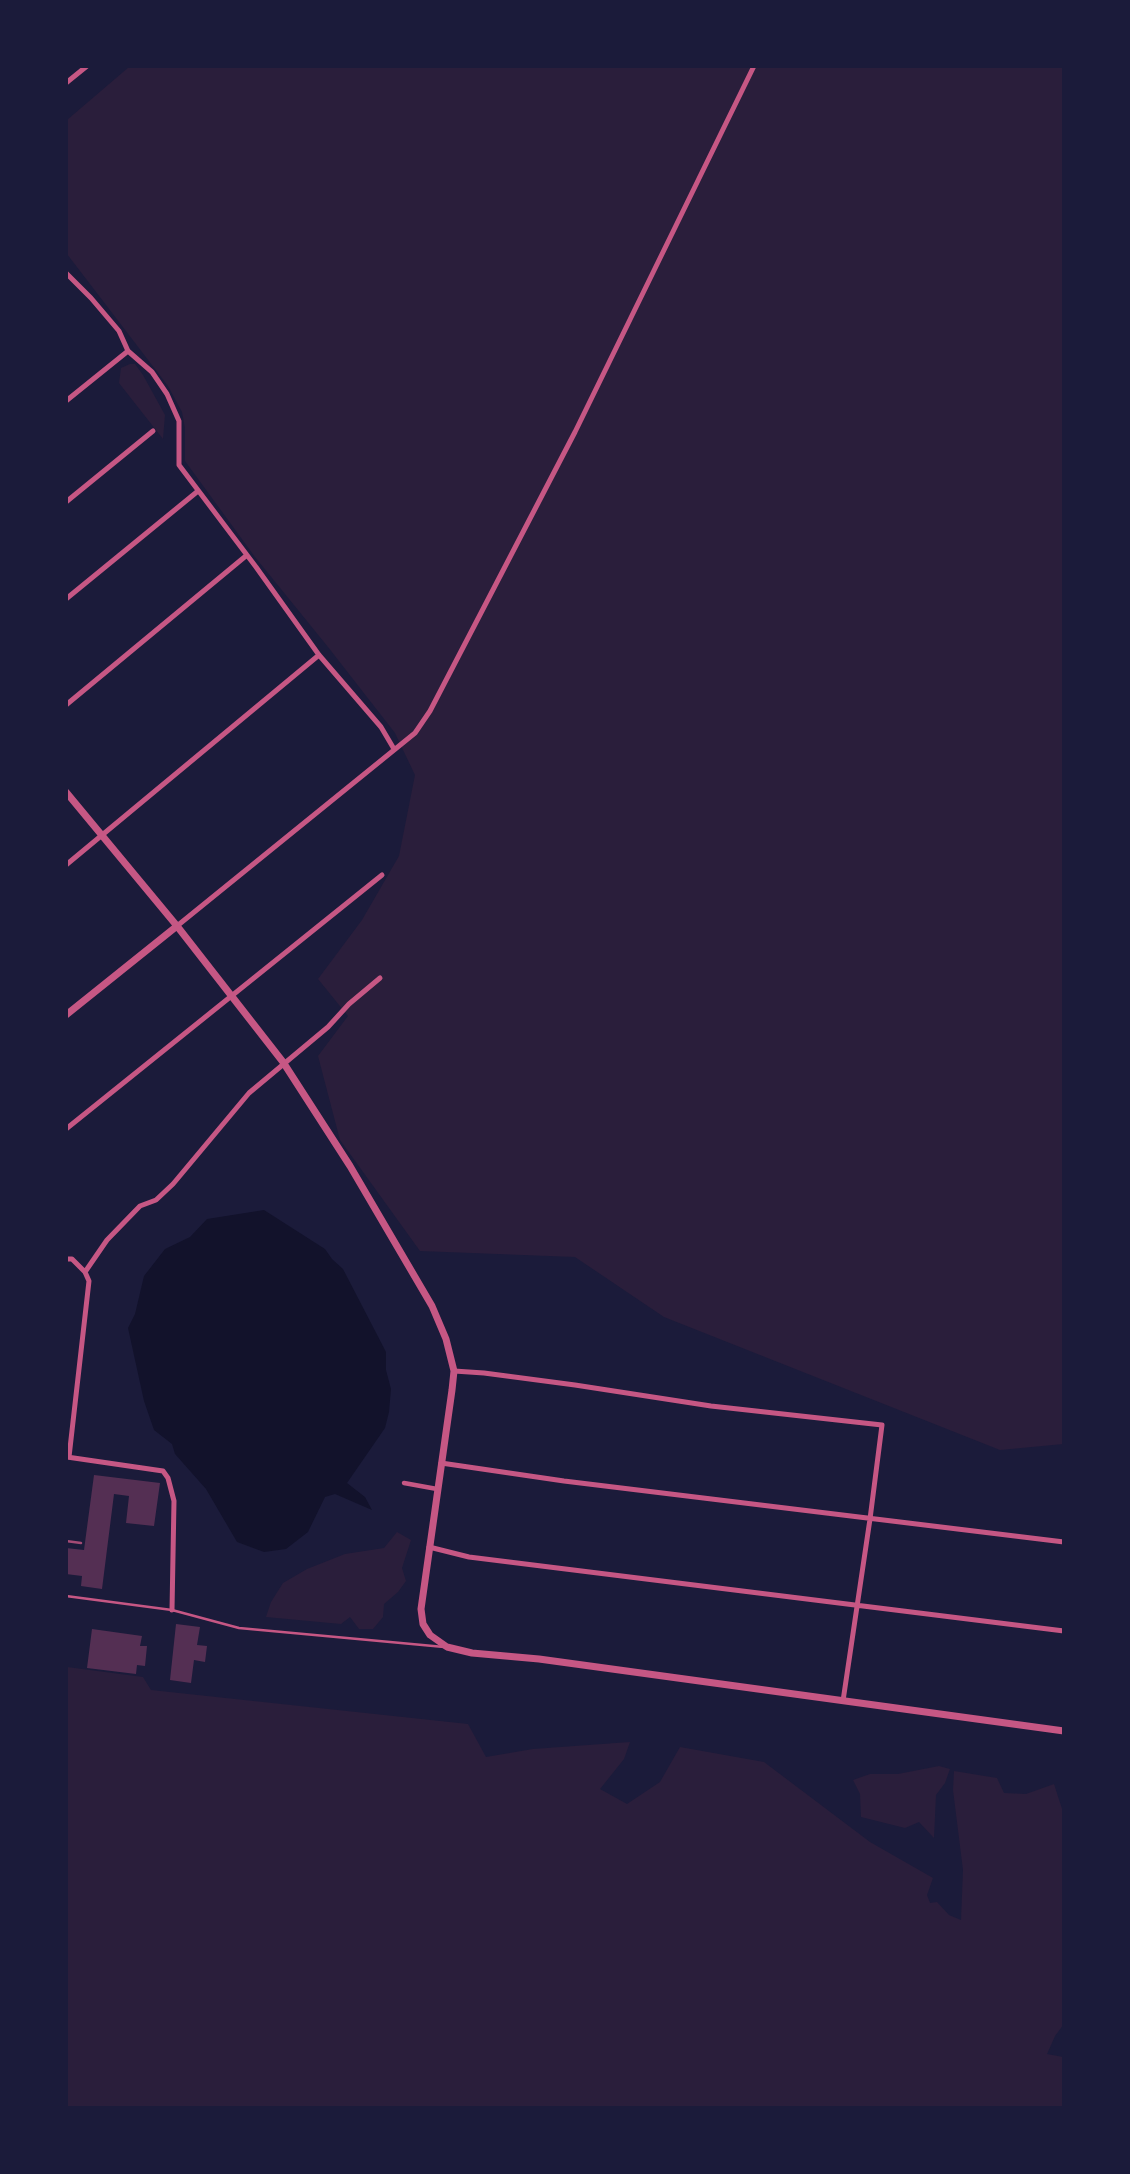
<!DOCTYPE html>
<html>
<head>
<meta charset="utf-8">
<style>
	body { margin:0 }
	#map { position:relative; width:1130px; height:2174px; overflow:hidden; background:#1b1b3a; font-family:"IBM Plex Sans",sans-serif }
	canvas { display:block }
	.frame { position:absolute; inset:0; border:68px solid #1b1b3a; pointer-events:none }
</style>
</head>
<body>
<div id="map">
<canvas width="1130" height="2174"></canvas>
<div class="frame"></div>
</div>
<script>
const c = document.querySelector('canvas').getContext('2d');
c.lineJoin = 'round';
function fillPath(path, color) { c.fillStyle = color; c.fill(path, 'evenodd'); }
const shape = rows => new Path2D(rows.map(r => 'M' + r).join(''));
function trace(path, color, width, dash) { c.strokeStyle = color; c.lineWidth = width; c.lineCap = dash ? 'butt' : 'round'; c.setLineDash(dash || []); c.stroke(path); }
fillPath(shape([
	[129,67,1063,67,1063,1444,1000,1450,664,1317,575,1257,420,1251,340,1140,318,1056,348,1016,318,979,362,920,399,856,415,775,395,733,328,647,255,557,185,461,185,428,182,412,168,386,67,254,67,120],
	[130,364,135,364,143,375,165,415,163,439,119,383,121,368],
	[397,1532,411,1540,402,1568,406,1581,398,1592,384,1604,383,1617,373,1629,359,1629,350,1617,341,1624,266,1617,271,1602,283,1583,307,1569,345,1554,384,1548],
	[67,1667,143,1677,151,1690,468,1724,486,1757,533,1749,630,1742,624,1759,600,1789,627,1804,660,1782,680,1747,764,1762,870,1842,933,1878,927,1895,930,1903,937,1902,949,1915,961,1920,963,1870,953,1790,954,1771,997,1778,1004,1793,1026,1794,1054,1784,1064,1815,1064,2024,1055,2036,1047,2054,1063,2057,1063,2107,67,2107],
	[939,1766,950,1769,945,1783,936,1795,934,1838,919,1822,905,1828,861,1817,860,1794,853,1780,870,1774,898,1774]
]), '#2a1e3b');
fillPath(shape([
	[264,1210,325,1249,332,1259,343,1269,386,1352,386,1370,391,1389,389,1412,385,1428,347,1483,365,1497,372,1510,335,1494,325,1497,308,1532,286,1549,264,1552,237,1542,206,1489,175,1454,172,1444,154,1430,144,1401,128,1328,135,1314,144,1276,165,1249,190,1237,207,1219]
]), '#12122b');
fillPath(shape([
	[94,1475,160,1483,154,1526,126,1523,129,1496,114,1494,102,1589,81,1586,82,1576,66,1574,66,1548,84,1550],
	[176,1624,200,1627,197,1645,207,1646,205,1662,194,1660,191,1683,170,1680],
	[92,1629,142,1636,140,1646,147,1646,145,1666,137,1665,136,1674,87,1668]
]), '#542f53');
trace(shape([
	[66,1596,172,1610,239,1628,444,1647]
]), '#c65784', 2.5);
trace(shape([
	[404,1483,437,1489]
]), '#c65784', 4.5);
trace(shape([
	[66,83,87,66],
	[66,273,91,298,119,331,128,351,152,372,167,394,179,421,179,465,256,567,319,655,381,727,394,749],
	[66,401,128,351],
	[66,502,153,431],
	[66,599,198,491],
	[66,705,247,555],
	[66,865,319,655],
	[177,926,415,733,430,711,575,432,754,66],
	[66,1129,382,875],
	[66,1259,72,1259,85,1272],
	[454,1371,484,1373,575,1385,711,1406,882,1425,870,1519,843,1701],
	[67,1457,163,1471,168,1478,174,1501,172,1610],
	[69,1457,89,1281,85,1272,107,1240,140,1206,156,1200,173,1184,249,1093,328,1027,349,1004,380,978],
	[441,1463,564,1481,1064,1542],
	[429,1547,469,1557,1064,1631]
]), '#c65784', 5);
trace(shape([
	[66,792,177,926,283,1062,350,1166,432,1306,446,1339,454,1371,452,1390,421,1609,423,1624,430,1635,447,1647,472,1653,539,1659,1064,1731],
	[66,1015,177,926]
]), '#c65784', 7);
trace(shape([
	[66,1541,81,1543]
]), '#a44b75', 2.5);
</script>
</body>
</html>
